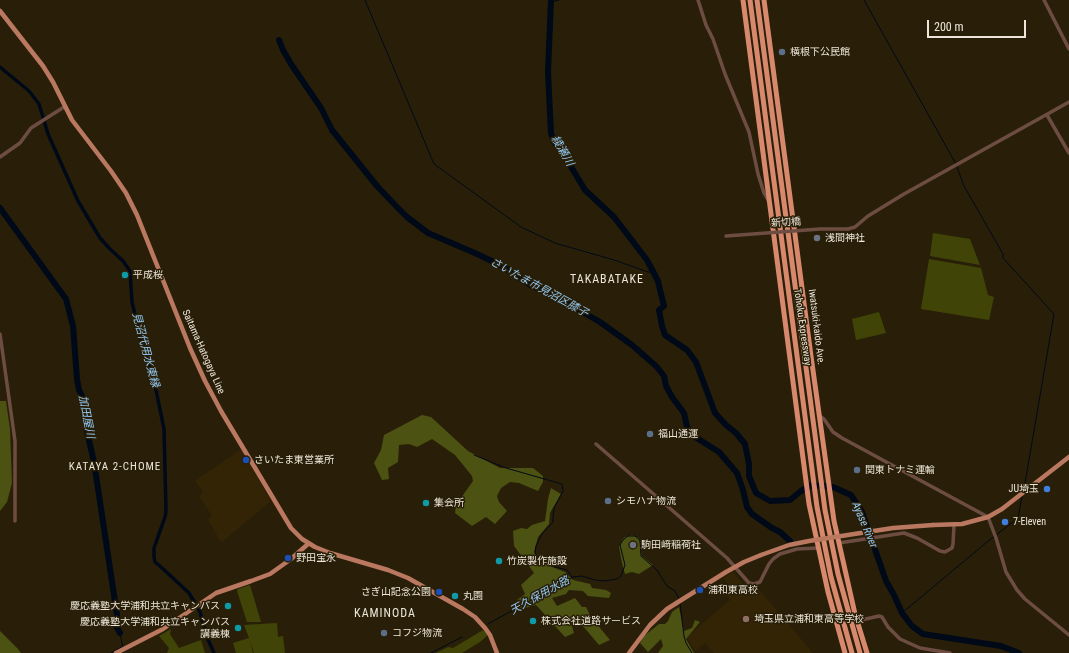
<!DOCTYPE html>
<html>
<head>
<meta charset="utf-8">
<style>
	body { margin:0 }
	#map { position:relative; width:1069px; height:653px; overflow:hidden; background:#291f08; font-family:"Roboto Condensed",sans-serif }
	canvas { display:block }
	.scale { position:absolute; left:927px; top:20px; width:99px; height:18px; box-sizing:border-box; border:2px solid #ece5d8; border-top:0; padding-left:5px; font-size:12px; line-height:14px; white-space:nowrap; color:#ece5d8; -webkit-text-stroke:3px #291f08; paint-order:stroke }
</style>
</head>
<body>
<div id="map">
<canvas width="1069" height="653"></canvas>
<div class="scale">200 m</div>
</div>
<script>
const c = document.querySelector('canvas').getContext('2d');
c.lineJoin = 'round';
function fillPath(path, color) { c.fillStyle = color; c.fill(path, 'evenodd'); }
const shape = rows => new Path2D(rows.map(r => 'M' + r).join(''));
function trace(path, color, width, dash) { c.strokeStyle = color; c.lineWidth = width; c.lineCap = dash ? 'butt' : 'round'; c.setLineDash(dash || []); c.stroke(path); }
function write(font, color, halo, rows, align = 'center') {
  c.font = font + ' "Roboto Condensed","Noto Sans JP",sans-serif'; c.lineWidth = 3; c.setLineDash([]); c.textBaseline = 'middle'; c.strokeStyle = halo; c.fillStyle = color; for (const [text, x, y, turn = 0] of rows) {
    c.save(); c.translate(x, y); c.rotate((+turn || 0) * Math.PI / 180); c.textAlign = isNaN(turn) ? turn : align; if (halo) c.strokeText(text, 0, 0); c.fillText(text, 0, 0); c.restore();
  }
}
fillPath(shape([
	[241,449,271,501,222,542,221,542,208,520,212,516,199,496,203,492,195,481],
	[733,572,743,584,745,583,749,586,756,586,813,653,714,653,705,643,695,651,687,637,730,600,725,593,731,588,723,578]
]), '#322405');
fillPath(shape([
	[933,233,970,239,980,265,930,256],
	[929,259,981,268,988,295,994,297,989,320,921,309],
	[879,312,886,333,856,340,852,319],
	[250,585,261,622,247,622,237,591,238,589],
	[277,623,278,637,283,636,285,653,254,653,250,641,253,653,236,653,233,643,249,638,244,625],
	[171,629,170,634,179,648,201,640,205,653,167,653,169,648,159,636],
	[483,630,488,635,480,642,462,653,436,653,448,647,453,648]
]), '#404507');
fillPath(shape([
	[0,401,6,401,10,429,12,483,7,502,0,511],
	[422,415,431,417,468,451,500,468,533,468,543,476,543,482,538,491,519,483,510,482,501,488,497,496,499,502,507,511,495,524,486,517,472,526,455,513,456,505,473,481,472,476,455,455,432,439,417,447,409,444,399,445,398,462,388,468,389,479,382,480,374,463,381,450,384,435],
	[551,488,561,494,550,513,549,524,538,537,534,552,542,563,565,572,573,580,590,584,592,588,606,590,611,593,609,598,588,596,583,591,569,590,566,594,552,598,557,606,575,598,582,607,586,607,591,617,610,640,599,645,577,619,570,620,574,633,565,637,536,605,521,609,517,600,525,594,521,585,534,573,514,546,513,531,521,528,527,529,532,525,545,521,548,499],
	[632,535,639,538,642,556,653,565,639,574,632,572,625,574,622,563,619,547,622,540,625,537],
	[679,607,684,631,692,628,695,620,700,622,686,639,694,653,658,653,663,646,661,639,648,652,640,643,644,636,659,624,665,624,668,621,672,612],
	[0,631,18,649,21,653,0,653]
]), '#4c5211');
trace(shape([
	[365,0,434,164,521,227,555,243,614,260,648,272,654,272],
	[864,0,956,164],
	[550,4,552,2,559,0],
	[957,167,964,186,1003,254,1003,258,1054,314,1024,489],
	[474,455,506,468,562,484,563,491,554,508,553,516,553,522,542,534,536,546,535,553,538,558,552,566,567,570,572,577],
	[680,603,684,636,686,643,692,653],
	[902,613,987,542,1018,518,1022,496],
	[488,624,573,577,582,576,595,580,604,581,617,579,621,576,625,565,620,545,623,540,628,536,635,536,640,540,641,556,657,570,667,586,675,591,679,599],
	[120,633,123,648],
	[111,653,122,647],
	[431,653,462,637]
]), '#000918', 1);
trace(shape([
	[0,67,29,91,39,104,43,117,48,134,78,201,100,238,110,249,123,261,130,271,132,302,140,336,155,385,164,429,166,511,165,517,154,548,154,557,155,562,161,567,189,593,200,612,206,635,214,653]
]), '#000918', 3.5);
trace(shape([
	[551,0,548,72,551,133,554,142,564,155,585,190,614,217,647,260,658,281,660,290,664,306,659,310,662,326,665,335,687,350,696,362,715,413,726,425,736,433,745,444,749,464,749,476,756,493,770,501,790,500,801,491,812,485,833,487,851,495,862,512,886,581,894,595,902,613,912,626,923,634,1001,646,1019,653],
	[279,40,283,50,291,64,321,108,332,130,377,186,397,207,407,217,428,233,475,253,502,266,532,286,553,295,600,322,632,345,656,366,664,376,666,386,672,397,684,413,687,427,692,435,719,452,737,473,743,490,747,507,752,514,772,528,780,532,790,541],
	[0,208,66,299,73,326,77,379,79,390,83,398,88,436,94,462,117,615,116,626,120,633]
]), '#000918', 6);
trace(shape([
	[698,0,706,25,713,39,725,74,749,132,758,174,764,193,768,200],
	[1044,0,1069,49],
	[1047,115,1069,153],
	[0,157,20,143,31,128,64,107],
	[848,229,855,227,868,216,904,194,1069,102],
	[0,334,15,441,15,521],
	[819,415,824,419,833,432,842,438,988,517,996,538,1006,572,1017,590,1025,599,1069,635],
	[596,444,727,558,749,583,754,584,760,582,769,564,773,559,780,554,797,549,818,548],
	[839,543,904,533,917,538,940,551,945,552,952,548,953,544,954,525],
	[857,621,879,616,882,617,888,627,900,639,920,648,950,653]
]), '#6d4d42', 3.5);
trace(shape([
	[0,11,43,66,53,82,72,120,111,171,126,193,137,215,190,348,205,381,221,411,291,528,302,539,315,547,330,553,388,570,408,578,463,609,475,617,485,628,490,635,497,653],
	[933,525,962,524,988,517,1002,509,1069,457],
	[116,653,163,629,216,593,251,581,270,574,291,559,308,544],
	[629,653,650,625,667,609,726,572,744,562,761,555]
]), '#ba7861', 4.5);
trace(shape([
	[743,0,809,504,828,592,845,653],
	[750,0,817,507,831,577,852,653],
	[757,0,825,510,838,574,860,653],
	[764,0,811,356,834,521,855,614,867,653]
]), '#d8886c', 5);
trace(shape([
	[726,236,820,229,848,229]
]), '#6d4d42', 3.5);
trace(shape([
	[761,555,789,545,809,541,893,528,933,525]
]), '#ba7861', 4.5);
for (const [x, y, r, color] of [
	[782,52,4,"#5c6f8a"],
	[817,238,4,"#6b7280"],
	[125,275,4,"#0f9aa8"],
	[650,434,4,"#5c6f8a"],
	[246,460,4,"#1a4fb4"],
	[857,470,4,"#5c6f8a"],
	[1047,489,4,"#3f7fe0"],
	[608,501,4,"#5c6f8a"],
	[426,503,4,"#0f9aa8"],
	[1005,522,4,"#3f7fe0"],
	[633,545,4,"#6b7280"],
	[288,558,4,"#1a4fb4"],
	[499,561,4,"#0f9aa8"],
	[700,590,4,"#1a4fb4"],
	[439,592,4,"#1a4fb4"],
	[455,596,4,"#0f9aa8"],
	[228,606,4,"#0f9aa8"],
	[746,619,4,"#8d6e63"],
	[533,621,4,"#0f9aa8"],
	[238,628,4,"#0f9aa8"],
	[384,633,4,"#5c6f8a"]
]) { const dot = new Path2D(); dot.arc(x, y, r, 0, 2 * Math.PI); c.fillStyle = color; c.fill(dot); trace(dot, '#291f08', 1.5); }
write('10px', '#ece5d8', '#291f08', [
	["横根下公民館",790,52],
	["浅間神社",825,238],
	["平成桜",133,275],
	["福山通運",658,434],
	["さいたま東営業所",254,460],
	["関東トナミ運輸",865,470],
	["JU埼玉",1039,489,"right"],
	["シモハナ物流",616,501],
	["集会所",434,503],
	["7-Eleven",1013,522],
	["駒田﨑稲荷社",641,545],
	["野田宝永",296,558],
	["竹炭製作施設",507,561],
	["浦和東高校",708,590],
	["さぎ山記念公園",431,592,"right"],
	["丸園",463,596],
	["慶応義塾大学浦和共立キャンパス",220,606,"right"],
	["埼玉県立浦和東高等学校",754,619],
	["株式会社道路サービス",541,621],
	["慶応義塾大学浦和共立キャンパス",230,622,"right"],
	["講義棟",230,634,"right"],
	["コフジ物流",392,633]
], 'left');
write('10px', '#ece5d8', '#291f08', [
	["新切橋",786,223,-4],
	["Tohoku Expressway",802,327,82],
	["Iwatsuki-kaido Ave.",816,327,83],
	["Saitama-Hatogaya Line",203,352,66]
]);
write('italic 11px', '#92c7f1', '#291f08', [
	["綾瀬川",562,151,60],
	["さいたま市見沼区膝子",539,288,29],
	["見沼代用水東縁",145,350,75],
	["加田屋川",86,417,79],
	["Ayase River",864,525,67],
	["天久保用水路",540,596,-29]
]);
c.letterSpacing = '1px';
write('11px', '#ece5d8', '#291f08', [
	["KATAYA 2-CHOME",115,467]
]);
c.letterSpacing = '0px';
c.letterSpacing = '1px';
write('12px', '#ece5d8', '#291f08', [
	["TAKABATAKE",607,280],
	["KAMINODA",385,614]
]);
c.letterSpacing = '0px';
</script>
</body>
</html>
